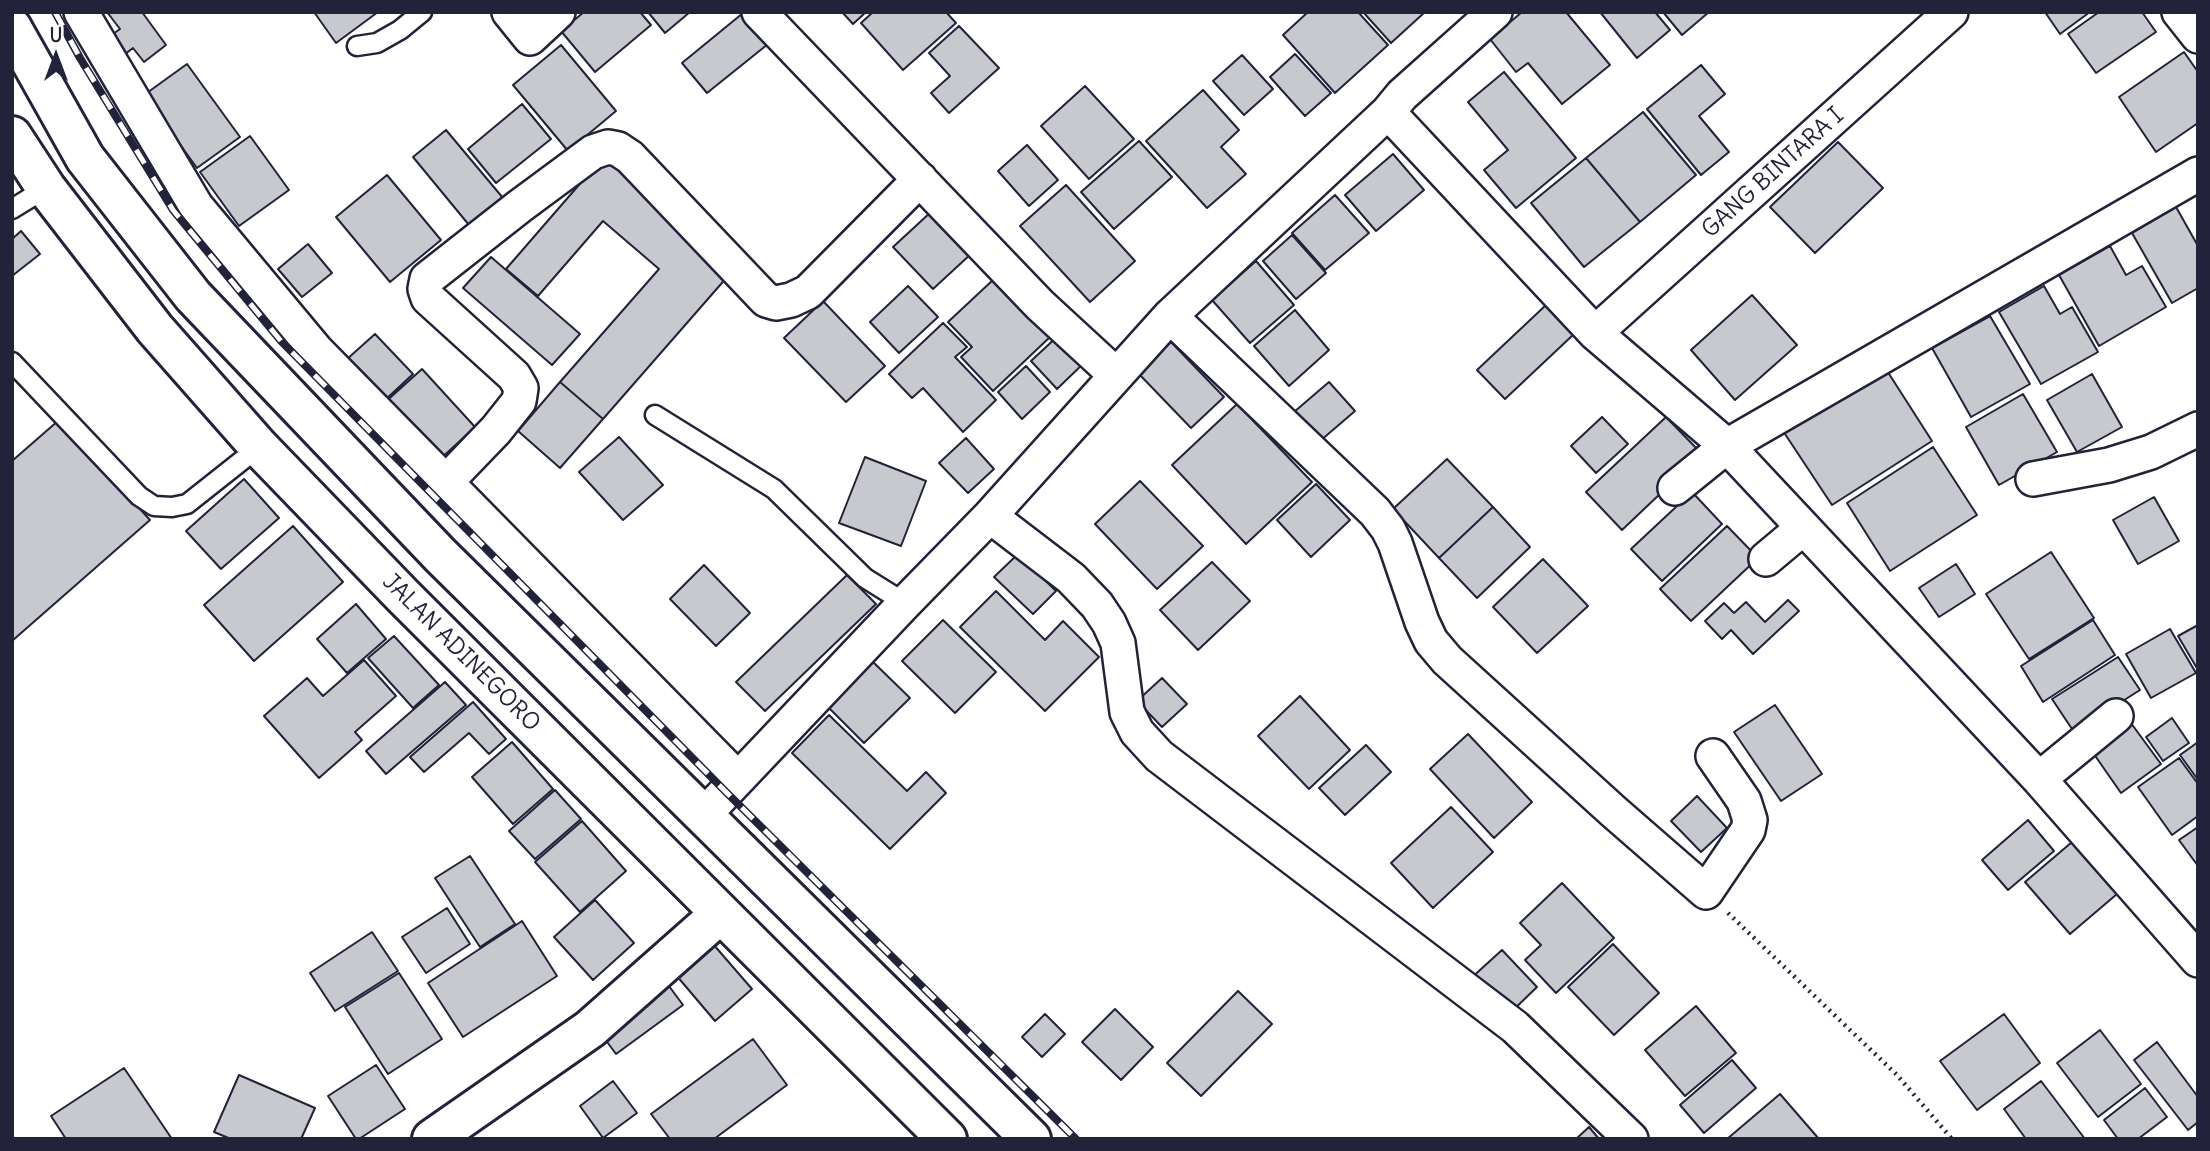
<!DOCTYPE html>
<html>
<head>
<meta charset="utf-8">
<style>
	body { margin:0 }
	#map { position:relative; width:2210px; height:1151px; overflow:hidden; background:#fff; font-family:Delius,sans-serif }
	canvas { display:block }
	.frame { position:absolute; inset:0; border:14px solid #22223b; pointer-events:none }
	.north { position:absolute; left:21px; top:21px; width:70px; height:70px; -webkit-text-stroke:5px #fff; paint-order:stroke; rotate:0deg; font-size:19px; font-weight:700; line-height:28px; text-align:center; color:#22223b }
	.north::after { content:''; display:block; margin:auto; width:24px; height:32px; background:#22223b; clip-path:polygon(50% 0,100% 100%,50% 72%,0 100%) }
</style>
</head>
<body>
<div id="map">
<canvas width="2210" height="1151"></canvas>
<div class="frame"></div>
<div class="north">U</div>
</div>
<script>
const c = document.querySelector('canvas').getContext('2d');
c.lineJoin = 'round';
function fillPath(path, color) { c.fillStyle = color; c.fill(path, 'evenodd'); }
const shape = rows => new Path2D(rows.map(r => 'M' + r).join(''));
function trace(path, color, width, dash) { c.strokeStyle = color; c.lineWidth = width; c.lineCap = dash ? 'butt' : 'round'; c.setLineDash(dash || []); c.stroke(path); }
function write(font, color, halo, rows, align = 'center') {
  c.font = font + ' Delius,sans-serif'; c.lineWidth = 5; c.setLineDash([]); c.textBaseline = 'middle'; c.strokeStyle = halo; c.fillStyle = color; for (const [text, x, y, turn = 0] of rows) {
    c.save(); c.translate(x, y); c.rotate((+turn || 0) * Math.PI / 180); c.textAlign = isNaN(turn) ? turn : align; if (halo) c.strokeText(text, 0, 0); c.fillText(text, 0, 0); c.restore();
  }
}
const building = shape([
	[107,12,142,12,166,45,144,62,133,48,120,58,106,39,120,29,107,12],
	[314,12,378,12,336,43,314,12],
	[584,12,640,12,651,25,595,72,561,31,584,12],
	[648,12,690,12,665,33,648,12],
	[842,12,866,12,853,24,842,12],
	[873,12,946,12,956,23,903,70,861,23,873,12],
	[1308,12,1358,12,1388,45,1335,93,1283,35,1308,12],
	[1363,12,1425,12,1391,43,1363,12],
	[1522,12,1566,12,1610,65,1562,104,1528,63,1516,72,1490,39,1522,12],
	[1600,12,1655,12,1670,30,1637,58,1600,12],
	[1663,12,1709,12,1682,35,1663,12],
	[2045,12,2090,12,2060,34,2045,12],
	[2099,12,2142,12,2156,32,2096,73,2068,34,2099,12],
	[743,13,768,44,707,93,682,63,743,13],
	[959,26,999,68,949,113,931,93,950,76,929,53,959,26],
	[561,45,616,111,568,151,513,85,561,45],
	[2184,52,2198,72,2198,123,2156,152,2119,97,2184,52],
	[1295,54,1331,93,1305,116,1270,77,1295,54],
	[1242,55,1273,89,1244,115,1213,81,1242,55],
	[187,64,240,137,197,168,144,95,187,64],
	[1701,65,1725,94,1699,116,1729,152,1701,175,1647,109,1701,65],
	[1504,72,1576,158,1516,208,1484,170,1508,150,1468,102,1504,72],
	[1085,86,1134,139,1089,179,1041,126,1085,86],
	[1203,90,1239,130,1221,147,1246,174,1207,208,1146,141,1203,90],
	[522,104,551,139,496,183,468,149,522,104],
	[1643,112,1696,175,1640,222,1586,158,1643,112],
	[446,130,503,198,469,225,413,157,446,130],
	[250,136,289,190,239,226,200,172,250,136],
	[1139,141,1172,177,1114,229,1081,192,1139,141],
	[1838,142,1883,188,1815,253,1770,207,1838,142],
	[1027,145,1058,180,1029,206,998,171,1027,145],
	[1393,154,1424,190,1376,231,1345,195,1393,154],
	[604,156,735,268,603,419,560,382,659,269,603,221,538,296,506,269,604,156],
	[1586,158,1640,222,1584,267,1531,203,1586,158],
	[387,175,441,240,390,282,336,217,387,175],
	[1066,185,1135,261,1090,302,1020,226,1066,185],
	[1335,195,1369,233,1325,270,1292,233,1335,195],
	[2176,207,2198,246,2198,288,2172,303,2132,233,2176,207],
	[932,211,972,253,933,289,893,247,932,211],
	[21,231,40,254,12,276,12,239,21,231],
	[1292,235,1326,273,1296,299,1263,261,1292,235],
	[308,244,332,273,302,297,278,269,308,244],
	[2110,246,2126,275,2142,266,2166,307,2099,346,2059,275,2110,246],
	[491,257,580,334,552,365,463,288,491,257],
	[1256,261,1294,305,1250,343,1212,300,1256,261],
	[994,279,1050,337,993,391,961,357,972,347,948,322,994,279],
	[908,286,938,317,899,353,870,322,908,286],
	[2044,286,2060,314,2072,307,2098,352,2041,384,1999,312,2044,286],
	[1752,295,1797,345,1735,400,1691,350,1752,295],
	[823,301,885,366,846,402,784,338,823,301],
	[1546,305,1574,334,1505,399,1477,370,1546,305],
	[1295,310,1329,350,1289,386,1254,346,1295,310],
	[1990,316,2030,384,1971,417,1932,348,1990,316],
	[943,323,967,347,955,357,996,400,963,432,923,388,912,398,889,374,943,323],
	[375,334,413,374,384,401,346,360,375,334],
	[1060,334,1086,361,1057,389,1031,361,1060,334],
	[1171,342,1224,397,1191,428,1138,373,1171,342],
	[1026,366,1050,392,1022,419,998,392,1026,366],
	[1884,366,1932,441,1832,505,1783,431,1884,366],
	[422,369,475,427,436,463,382,405,422,369],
	[2092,374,2122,427,2077,452,2047,400,2092,374],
	[560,382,603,419,560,468,518,431,560,382],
	[1329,382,1355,411,1320,441,1294,412,1329,382],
	[2023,394,2057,452,1999,485,1966,427,2023,394],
	[1237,404,1312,482,1246,544,1172,465,1237,404],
	[1602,417,1628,444,1596,473,1571,446,1602,417],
	[1666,417,1702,454,1622,530,1586,492,1666,417],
	[59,420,150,520,12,641,12,461,59,420],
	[619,437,663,485,623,520,579,472,619,437],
	[966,438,994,469,968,493,939,463,966,438],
	[1933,447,1977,515,1890,571,1847,503,1933,447],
	[865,457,926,481,901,546,839,523,865,457],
	[1447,459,1493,507,1439,558,1393,509,1447,459],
	[244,479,279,518,221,569,186,531,244,479],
	[1140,481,1203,546,1157,589,1095,524,1140,481],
	[1316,484,1350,520,1311,557,1277,520,1316,484],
	[1692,492,1722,524,1662,581,1631,549,1692,492],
	[2154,497,2179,541,2138,564,2113,520,2154,497],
	[1493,507,1530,547,1477,598,1439,558,1493,507],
	[293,526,343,582,254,661,204,605,293,526],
	[1727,526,1758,558,1691,621,1660,589,1727,526],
	[2051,552,2094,618,2029,659,1986,594,2051,552],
	[1018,554,1056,591,1033,614,994,577,1018,554],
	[1543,559,1588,606,1537,653,1493,607,1543,559],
	[1212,562,1250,601,1198,650,1160,610,1212,562],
	[1956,564,1975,594,1939,617,1919,588,1956,564],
	[704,565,750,613,716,646,670,599,704,565],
	[847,575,876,604,765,711,736,682,847,575],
	[996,591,1045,640,1063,621,1099,657,1045,711,960,627,996,591],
	[1788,600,1799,611,1753,654,1731,630,1722,639,1705,621,1724,603,1734,613,1746,602,1765,622,1788,600],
	[356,604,386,639,347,673,317,639,356,604],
	[943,620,996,672,955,713,902,661,943,620],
	[2093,620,2115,655,2043,702,2021,666,2093,620],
	[2198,625,2198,670,2178,636,2198,625],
	[2170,629,2196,673,2151,698,2126,654,2170,629],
	[394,636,439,685,413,708,368,658,394,636],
	[2118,657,2140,690,2074,732,2052,699,2118,657],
	[364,660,396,696,355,732,362,740,319,778,264,716,307,678,323,696,364,660],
	[872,661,910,698,864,743,827,706,872,661],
	[1162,678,1187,704,1162,727,1137,701,1162,678],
	[445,682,466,705,386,774,366,751,445,682],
	[1300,696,1350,750,1309,789,1258,736,1300,696],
	[473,702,506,739,489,754,469,733,424,772,410,757,473,702],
	[1775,705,1822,774,1781,801,1734,732,1775,705],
	[829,715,907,791,926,772,946,793,890,849,792,753,829,715],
	[2172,718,2189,743,2163,761,2146,737,2172,718],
	[2128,719,2161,764,2121,793,2089,747,2128,719],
	[1468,734,1532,802,1494,838,1430,769,1468,734],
	[512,742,553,789,513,824,472,777,512,742],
	[2198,742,2198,780,2180,755,2198,742],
	[1366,745,1391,772,1345,815,1319,788,1366,745],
	[2179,758,2198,784,2198,816,2172,835,2138,787,2179,758],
	[555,790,581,819,535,859,509,831,555,790],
	[1697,796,1727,828,1701,852,1671,821,1697,796],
	[1451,807,1493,852,1433,908,1391,863,1451,807],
	[2028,820,2054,851,2008,890,1982,860,2028,820],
	[582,821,626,871,580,912,535,862,582,821],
	[2198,827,2198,866,2179,840,2198,827],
	[2072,842,2117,894,2070,934,2025,882,2072,842],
	[470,856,515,924,480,947,435,878,470,856],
	[1562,883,1614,938,1556,993,1525,960,1541,945,1520,923,1562,883],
	[595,900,634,943,593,980,554,937,595,900],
	[447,908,470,944,426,973,402,937,447,908],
	[522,921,557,976,463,1037,428,983,522,921],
	[372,932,398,971,335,1011,310,973,372,932],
	[713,944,752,989,715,1021,676,975,713,944],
	[1613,944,1659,993,1614,1035,1568,987,1613,944],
	[1502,950,1537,987,1505,1018,1469,980,1502,950],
	[399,973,442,1039,388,1074,345,1007,399,973],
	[666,982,683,1005,616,1054,599,1031,666,982],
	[1238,991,1272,1024,1201,1096,1167,1063,1238,991],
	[1696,1006,1736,1053,1685,1096,1645,1050,1696,1006],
	[1115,1009,1153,1047,1121,1080,1082,1042,1115,1009],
	[1045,1014,1065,1034,1042,1057,1022,1037,1045,1014],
	[2004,1014,2040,1063,1977,1110,1940,1061,2004,1014],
	[2100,1030,2141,1084,2098,1117,2057,1063,2100,1030],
	[753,1039,787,1085,714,1139,670,1139,651,1114,753,1039],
	[2157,1042,2198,1097,2198,1122,2188,1130,2134,1060,2157,1042],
	[1732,1060,1756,1088,1704,1133,1680,1105,1732,1060],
	[376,1065,405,1109,359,1139,356,1139,328,1096,376,1065],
	[124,1068,172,1139,66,1139,51,1116,124,1068],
	[239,1075,315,1108,301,1139,231,1139,214,1132,239,1075],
	[613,1081,637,1113,603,1138,580,1106,613,1081],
	[2041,1081,2085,1139,2026,1139,2004,1109,2041,1081],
	[2145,1088,2167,1117,2138,1139,2118,1139,2104,1120,2145,1088],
	[1780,1094,1819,1139,1727,1139,1780,1094],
	[1589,1127,1599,1139,1576,1139,1589,1127]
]);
fillPath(building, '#c8c8cf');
trace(building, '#22223b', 2);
const lane = shape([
	[357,46,377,43,400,30,422,12],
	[12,209,46,188],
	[12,362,139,496,154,506,172,507,187,504,259,447],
	[655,415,774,489,865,578,905,603]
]);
const street = shape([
	[81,12,196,206,316,350,738,779],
	[509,12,530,38,558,12],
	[759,12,1040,305,1116,375],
	[2179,12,2198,36],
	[1388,112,1595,333,1727,446,2198,174],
	[1170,316,1375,512,1388,529,1395,543,1422,622,1431,641,1447,660,1613,811,1706,892,1748,830,1750,820,1744,801,1713,756],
	[1595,333,1951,12],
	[2033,479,2109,465,2151,452,2198,429],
	[445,483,496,430,519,401,521,388,514,376,428,298,425,289,427,279,520,206,593,152,608,147,618,149,630,157,766,300,776,303,791,300,808,292,920,179],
	[1675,488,1727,446,2039,779,2198,960],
	[990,516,1071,578,1097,605,1109,623,1118,643,1127,712,1137,732,1159,756,1515,1027,1631,1139],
	[1766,559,1803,528],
	[2039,779,2116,716],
	[703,816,905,603,990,516,1170,316,1388,112,1402,95,1495,12]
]);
const secondary = shape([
	[432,1139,590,1029,720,914]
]);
const highway = shape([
	[12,28,85,158,193,296,440,555,1031,1139],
	[12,136,46,188,155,329,259,447,403,596,947,1139]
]);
trace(lane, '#22223b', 23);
trace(street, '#22223b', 38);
trace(secondary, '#22223b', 44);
trace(highway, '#22223b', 44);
trace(shape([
	[1728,913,1897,1075,1952,1139]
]), '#22223b', 4.5, [2, 5]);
trace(lane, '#fff', 18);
trace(street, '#fff', 33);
trace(secondary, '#fff', 38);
trace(highway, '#fff', 38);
const rail = shape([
	[55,12,80,58,173,210,281,341,726,792,1076,1139]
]);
trace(rail, '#22223b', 8);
trace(rail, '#fff', 5, [16]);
write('23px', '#22223b', '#fff', [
	["GANG BINTARA I",1773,173,-42],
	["JALAN ADINEGORO",461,653,45]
]);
</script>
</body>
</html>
